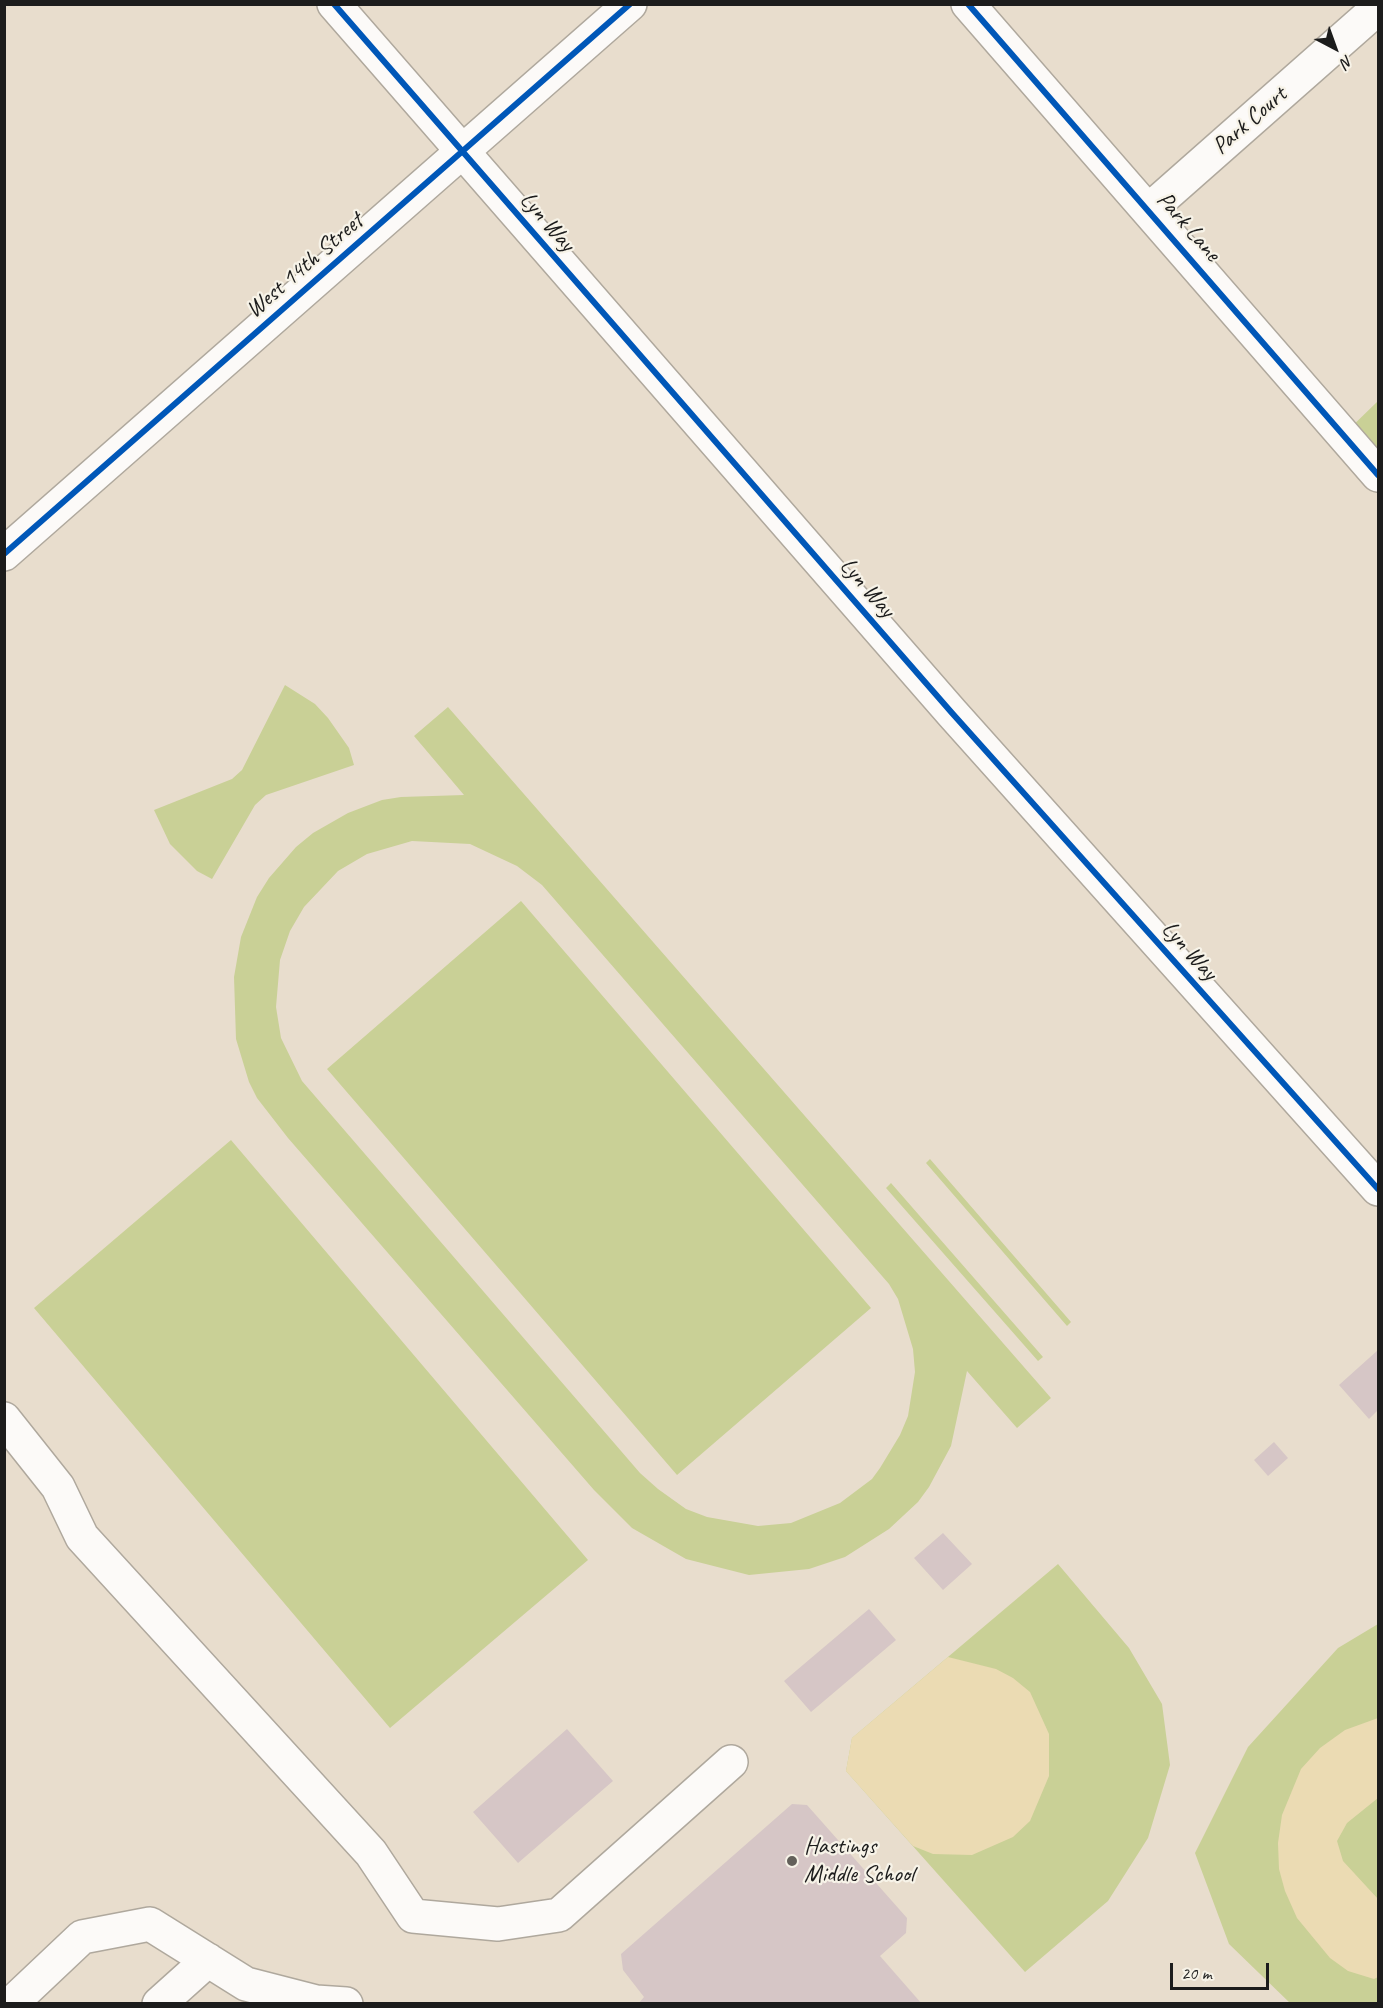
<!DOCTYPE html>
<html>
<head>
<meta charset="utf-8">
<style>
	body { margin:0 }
	#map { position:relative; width:1383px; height:2008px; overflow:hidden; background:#e8ddcd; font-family:Caveat,sans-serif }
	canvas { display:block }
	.frame { position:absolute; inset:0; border:6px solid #1c1c1c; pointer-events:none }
	.north { position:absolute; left:1305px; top:18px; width:60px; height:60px; -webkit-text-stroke:4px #f7f3e8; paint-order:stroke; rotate:139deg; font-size:16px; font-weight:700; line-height:24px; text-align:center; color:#1c1c1c }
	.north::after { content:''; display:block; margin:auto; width:21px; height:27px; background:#1c1c1c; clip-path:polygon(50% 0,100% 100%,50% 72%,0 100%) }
	.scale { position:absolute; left:1170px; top:1963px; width:99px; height:27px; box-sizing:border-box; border:3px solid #1c1c1c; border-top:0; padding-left:8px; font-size:18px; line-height:21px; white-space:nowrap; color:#1c1c1c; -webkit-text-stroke:4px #f7f3e8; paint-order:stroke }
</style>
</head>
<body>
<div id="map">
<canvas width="1383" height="2008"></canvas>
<div class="frame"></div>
<div class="north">N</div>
<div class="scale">20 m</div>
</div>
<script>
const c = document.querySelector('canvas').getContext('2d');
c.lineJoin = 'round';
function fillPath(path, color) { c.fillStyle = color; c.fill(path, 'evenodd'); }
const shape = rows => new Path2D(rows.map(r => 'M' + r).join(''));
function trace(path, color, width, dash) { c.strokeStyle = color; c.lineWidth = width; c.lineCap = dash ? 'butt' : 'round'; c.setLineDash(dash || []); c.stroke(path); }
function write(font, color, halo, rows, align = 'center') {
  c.font = font + ' Caveat,sans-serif'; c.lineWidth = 4.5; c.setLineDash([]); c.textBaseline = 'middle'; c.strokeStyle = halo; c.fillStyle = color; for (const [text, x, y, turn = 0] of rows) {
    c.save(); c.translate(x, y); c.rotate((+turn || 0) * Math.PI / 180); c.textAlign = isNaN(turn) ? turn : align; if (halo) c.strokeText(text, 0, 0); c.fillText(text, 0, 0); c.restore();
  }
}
fillPath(shape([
	[1378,401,1378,475,1343,435],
	[285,685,315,704,328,718,349,748,354,765,266,795,255,805,212,879,197,871,170,844,154,810,232,779,242,770],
	[448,707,1051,1398,1017,1428,967,1371,951,1446,929,1487,918,1502,889,1529,845,1557,809,1569,749,1575,686,1559,632,1528,594,1490,288,1138,257,1098,249,1082,236,1039,234,977,241,937,257,897,269,878,296,847,313,833,348,813,382,800,401,797,464,795,414,736],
	[412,841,470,844,517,866,542,885,889,1284,898,1299,913,1349,915,1372,908,1416,900,1435,880,1468,872,1479,840,1503,791,1523,758,1526,707,1517,686,1509,658,1489,640,1473,302,1081,281,1038,276,1007,280,960,290,931,304,907,338,871,367,854],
	[521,901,871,1308,677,1475,327,1069],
	[231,1140,588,1560,390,1728,34,1308],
	[930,1159,1071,1322,1067,1326,926,1163],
	[891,1183,1043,1357,1038,1361,886,1188],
	[1058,1564,1129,1648,1162,1704,1170,1765,1148,1838,1108,1901,1025,1972,846,1771,852,1738],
	[1378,1624,1378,2003,1290,2003,1229,1944,1195,1853,1248,1747,1338,1648]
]), '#c9d096');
fillPath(shape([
	[948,1657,996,1669,1013,1678,1030,1692,1049,1734,1049,1776,1030,1821,1013,1837,972,1855,933,1854,913,1846,846,1771,852,1738],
	[1378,1718,1378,1798,1347,1823,1337,1841,1343,1861,1378,1899,1378,1977,1374,1979,1348,1971,1330,1958,1297,1918,1285,1891,1279,1869,1278,1843,1282,1815,1301,1769,1320,1748,1345,1730]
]), '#ebdbb3');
fillPath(shape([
	[1378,1350,1378,1410,1369,1419,1339,1385],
	[1274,1442,1288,1458,1268,1476,1254,1460],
	[943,1533,972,1564,943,1590,914,1558],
	[869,1609,896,1640,811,1712,784,1681],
	[567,1729,613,1781,518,1863,473,1812],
	[792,1804,807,1805,907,1918,906,1933,880,1956,922,2004,638,2004,644,1997,623,1970,621,1954]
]), '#d6c6c6');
const minor = shape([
	[334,4,952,713,1378,1189],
	[968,4,1378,475],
	[1149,210,1378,8],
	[4,554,630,4],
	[4,1419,58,1487,82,1537,371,1853,413,1916,498,1924,559,1915,731,1762],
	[11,2004,82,1937,150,1924,246,1984,316,2002,346,2004],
	[159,2004,208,1960]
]);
trace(minor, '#afa89d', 36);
trace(minor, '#fcfaf8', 33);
trace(shape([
	[334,4,952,713,1378,1189],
	[968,4,1378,475],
	[4,554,630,4]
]), '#0057b8', 6);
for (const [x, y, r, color] of [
	[792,1861,6,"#63605a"]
]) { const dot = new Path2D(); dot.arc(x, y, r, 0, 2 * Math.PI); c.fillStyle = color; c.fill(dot); trace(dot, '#f7f3e8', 2); }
write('24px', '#1c1c1c', '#f7f3e8', [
	["Park Court",1250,121,-41],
	["Lyn Way",547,222,49],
	["Park Lane",1188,227,49],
	["West 14th Street",305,266,-41],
	["Lyn Way",867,588,49],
	["Lyn Way",1189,951,48]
]);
write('24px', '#1c1c1c', '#f7f3e8', [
	["Hastings",804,1847],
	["Middle School",804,1875]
], 'left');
</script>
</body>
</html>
